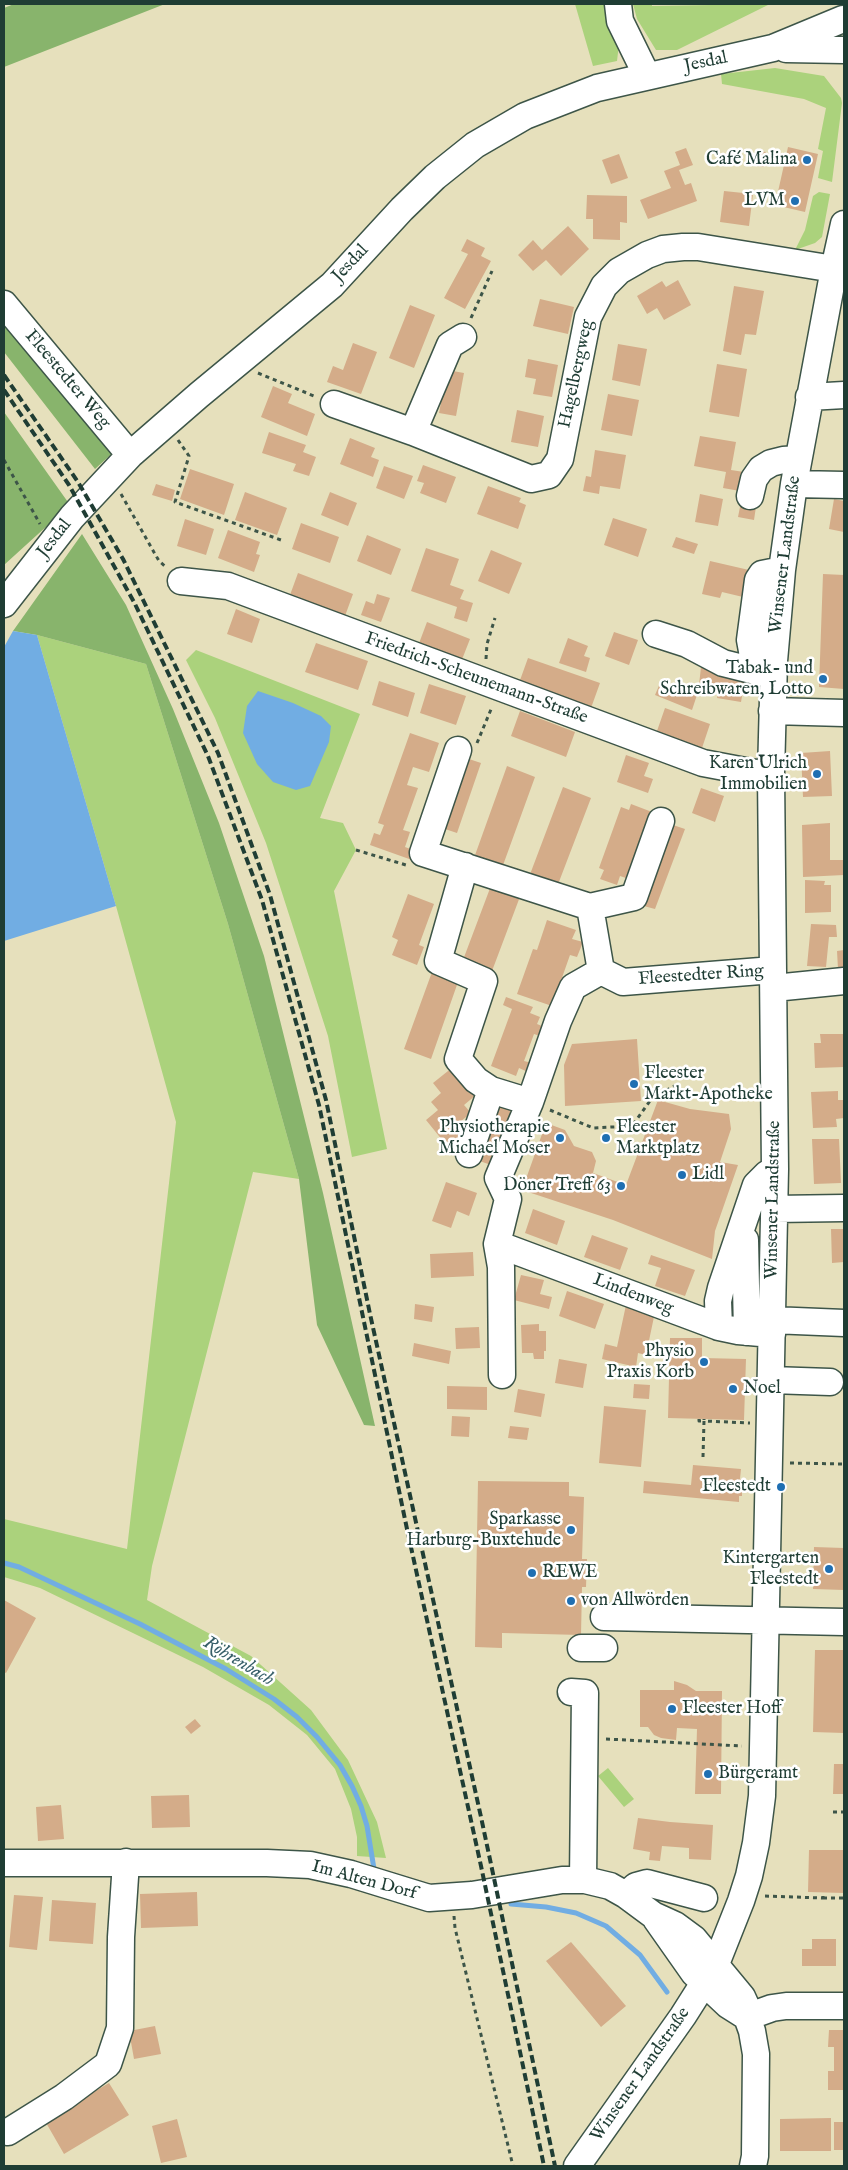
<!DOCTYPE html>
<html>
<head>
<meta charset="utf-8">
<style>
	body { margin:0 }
	#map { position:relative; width:848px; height:2170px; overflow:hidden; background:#e6e0bc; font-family:"IM FELL English",serif }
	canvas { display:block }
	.frame { position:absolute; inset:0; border:5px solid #1f3d34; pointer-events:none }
</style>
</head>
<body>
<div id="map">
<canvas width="848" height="2170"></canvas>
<div class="frame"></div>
</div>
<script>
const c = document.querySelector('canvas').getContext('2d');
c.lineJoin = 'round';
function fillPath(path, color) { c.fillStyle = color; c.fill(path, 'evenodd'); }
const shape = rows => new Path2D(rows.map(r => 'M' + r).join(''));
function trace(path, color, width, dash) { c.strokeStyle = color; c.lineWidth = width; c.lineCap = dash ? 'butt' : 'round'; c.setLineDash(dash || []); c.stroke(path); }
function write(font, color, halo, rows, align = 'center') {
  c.font = font + ' "IM FELL English",serif'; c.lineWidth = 5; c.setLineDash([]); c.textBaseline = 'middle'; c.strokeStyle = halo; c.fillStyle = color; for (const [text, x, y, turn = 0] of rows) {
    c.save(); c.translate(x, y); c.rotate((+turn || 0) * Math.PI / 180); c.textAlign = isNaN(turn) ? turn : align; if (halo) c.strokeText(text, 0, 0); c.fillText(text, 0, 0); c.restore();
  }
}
fillPath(shape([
	[575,4,604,4,609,25,619,44,617,61,593,66],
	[633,4,652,4,652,6,770,4,677,50,656,50,637,19],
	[775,68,824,76,841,98,842,103,832,182,818,178,823,151,818,149,826,108,804,99,722,84,721,74],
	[819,192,830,194,822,237,815,243,795,250,805,230,813,196],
	[37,635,146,664,228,924,299,1179,253,1172,152,1566,147,1600,251,1656,311,1710,348,1760,377,1822,386,1858,357,1856,357,1837,351,1809,335,1769,307,1735,269,1705,203,1667,40,1588,4,1577,4,1519,127,1549,176,1122,116,906],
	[196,650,360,714,320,818,343,823,356,850,334,891,387,1149,352,1157,328,1036,266,843,215,718,186,660],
	[608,1768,634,1799,624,1807,598,1776]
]), '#abd27c');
fillPath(shape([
	[14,4,165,4,4,67,4,8],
	[4,315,117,449,95,469,4,352],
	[4,412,70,505,4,565],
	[82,534,126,605,173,709,219,823,264,956,323,1193,375,1426,364,1425,317,1325,299,1179,228,924,146,664,37,635,13,631]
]), '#88b46c');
fillPath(shape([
	[13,631,37,635,116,906,4,941,4,647],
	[258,691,293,703,321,716,331,726,329,742,310,786,296,790,273,782,257,764,243,733,247,706]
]), '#71ade3');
trace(shape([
	[4,1563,19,1567,140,1624,226,1669,274,1699,297,1717,317,1737,340,1765,352,1786,361,1806,367,1826,374,1869],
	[511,1904,546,1907,576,1913,606,1926,640,1955,667,1992]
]), '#71ade3', 5);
fillPath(shape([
	[788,147,818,154,805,212,775,205],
	[686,148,693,165,679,170,685,185,691,183,697,201,648,219,640,200,671,188,664,171,680,165,675,152],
	[758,151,766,152,764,167,756,166],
	[619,154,628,178,611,184,602,160],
	[724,191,753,194,749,226,720,222],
	[587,195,627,196,627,223,620,222,620,240,593,239,593,219,586,219],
	[568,226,589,249,561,276,546,260,533,271,518,255,533,240,542,250],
	[467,239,485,248,481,256,491,261,465,309,444,298,468,254,461,251],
	[678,280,691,305,664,320,657,308,647,314,637,296,662,281,666,287],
	[734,286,764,291,756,335,745,334,741,355,723,351],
	[540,299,574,307,568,334,533,326],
	[410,305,435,315,414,368,389,358],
	[353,343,377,352,361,394,327,382,333,366,343,370],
	[618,344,647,349,640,386,612,380],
	[528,359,558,365,552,397,533,394,536,379,525,377],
	[717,364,747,369,739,417,709,412],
	[447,370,464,373,456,416,439,413],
	[273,386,292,394,288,403,315,414,307,436,261,417],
	[608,394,639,400,632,436,601,430],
	[517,410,544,416,538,447,511,442],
	[269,432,306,445,303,452,316,457,309,476,293,471,296,464,262,453],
	[700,436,736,442,731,470,744,472,740,491,723,488,726,472,694,466],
	[350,438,375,448,371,457,379,460,373,477,340,464],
	[595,450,626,455,620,489,600,486,599,494,583,491,586,476,591,477],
	[423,465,456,477,446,503,420,493,424,483,417,481],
	[384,466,413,476,404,499,376,488],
	[190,469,234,484,224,515,180,499],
	[156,484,175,490,172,501,152,495],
	[488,486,521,498,519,502,526,505,518,529,477,514],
	[245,492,287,508,277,535,235,520],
	[330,492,357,503,348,526,321,515],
	[700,494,723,499,718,526,695,522],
	[742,497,757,500,754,520,738,517],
	[834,499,844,501,844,532,829,529],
	[613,518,647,529,638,557,604,545],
	[185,519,214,529,206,555,177,546],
	[301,523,339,537,330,563,292,549],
	[228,530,260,542,256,554,260,555,254,572,218,558],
	[367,535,401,549,391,575,357,561],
	[676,537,698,544,694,554,672,547],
	[426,548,459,559,450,585,464,590,460,599,473,603,467,622,454,618,457,607,411,591],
	[491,550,522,563,509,594,478,581],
	[710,561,749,570,743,597,722,592,720,598,702,594],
	[298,573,353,594,345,616,290,595],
	[823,574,844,575,844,689,819,687],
	[377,594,390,598,381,622,361,615,366,601,374,604],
	[236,609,260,619,252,643,227,634],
	[427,622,470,639,461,662,418,646],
	[614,632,638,640,629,665,605,656],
	[568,638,588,646,584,656,590,658,586,672,559,663],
	[316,643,368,661,358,690,305,672],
	[528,658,600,683,591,708,519,683],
	[701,667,746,674,741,702,717,698,719,688,699,685],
	[379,681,415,693,408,717,372,705],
	[661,681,697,695,692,710,655,695],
	[429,684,466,696,456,725,420,713],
	[665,708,710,724,702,748,657,731],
	[520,711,575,732,566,757,511,736],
	[410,733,439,743,429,772,413,767,407,785,418,788,403,830,410,832,405,847,416,851,412,860,370,845,374,833,380,835,384,825,378,823],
	[830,751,832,796,803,797,801,753],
	[626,755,649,763,644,776,653,779,648,793,617,782],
	[466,758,481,763,457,833,442,828],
	[507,766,535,777,502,868,474,858],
	[563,787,591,798,557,887,529,877],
	[701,788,724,796,715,822,692,813],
	[631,804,652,812,629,879,620,876,617,885,600,879,604,870,599,868,621,807,629,810],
	[830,823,830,860,844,860,844,875,803,877,802,825],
	[670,824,685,829,655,909,640,905],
	[805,880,825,881,824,885,831,885,831,912,805,913],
	[492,883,521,894,492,971,463,960],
	[408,894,434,904,419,945,424,947,417,965,392,955,398,940,392,937],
	[547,920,576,930,572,939,583,942,577,957,570,955,552,1006,517,994,533,949,537,950],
	[811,924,836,925,837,937,829,937,826,967,807,966],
	[844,950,844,969,838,969,837,951],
	[432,972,458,982,431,1059,404,1049],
	[506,997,533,1007,530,1013,540,1017,537,1024,547,1028,543,1037,534,1034,524,1061,532,1063,528,1072,519,1068,516,1076,491,1066,512,1009,503,1005],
	[820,1034,844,1034,844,1067,815,1068,814,1043,821,1043],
	[637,1039,641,1101,565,1106,564,1065,572,1044],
	[453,1067,476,1095,464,1105,471,1113,455,1126,462,1134,447,1146,426,1120,438,1110,431,1102,441,1093,433,1083],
	[838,1091,838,1100,844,1100,844,1118,836,1119,837,1127,813,1128,811,1092],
	[658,1100,690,1109,729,1114,731,1129,720,1162,738,1165,715,1231,712,1259,613,1220,522,1190,546,1123,565,1130,574,1146,592,1152,596,1161,593,1173,626,1185],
	[495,1102,512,1108,491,1165,474,1159],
	[812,1139,839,1139,841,1183,814,1184],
	[446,1182,477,1193,469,1216,457,1211,451,1228,432,1221],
	[533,1209,565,1221,557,1245,525,1233],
	[831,1229,844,1229,844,1262,832,1263],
	[592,1235,628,1248,620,1270,584,1257],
	[473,1252,474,1276,431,1278,430,1254],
	[651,1255,695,1270,685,1296,655,1286,661,1268,648,1264],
	[521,1275,544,1280,540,1294,552,1297,549,1309,514,1300],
	[567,1291,604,1304,595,1329,559,1316],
	[415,1304,434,1307,432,1322,414,1319],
	[626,1305,655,1312,646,1355,638,1353,636,1367,602,1359,605,1344,617,1347],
	[539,1324,539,1331,546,1331,546,1351,544,1351,544,1359,534,1359,533,1353,522,1353,521,1325],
	[479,1327,480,1348,456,1349,455,1328],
	[670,1338,702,1338,702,1358,746,1359,744,1420,668,1418],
	[414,1343,451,1351,449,1364,412,1356],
	[559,1359,587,1364,583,1388,555,1383],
	[634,1384,650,1385,649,1399,633,1398],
	[447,1386,487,1387,487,1410,447,1409],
	[518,1389,545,1394,541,1417,514,1412],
	[604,1406,646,1410,641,1467,599,1463],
	[452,1416,470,1417,469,1437,451,1436],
	[510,1426,529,1428,527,1440,508,1438],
	[693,1465,741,1469,740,1479,742,1479,742,1483,740,1483,739,1490,742,1491,742,1496,739,1496,739,1502,643,1493,644,1481,691,1485],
	[478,1481,569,1482,569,1496,584,1497,582,1559,587,1559,586,1587,582,1587,581,1635,502,1633,502,1648,475,1647],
	[814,1547,844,1548,844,1590,813,1589],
	[4,1600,36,1618,6,1673,4,1672],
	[815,1650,844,1650,844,1733,813,1732],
	[674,1681,687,1685,696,1691,722,1691,721,1794,695,1794,697,1729,677,1728,676,1740,661,1738,654,1735,648,1727,640,1727,640,1690,674,1690],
	[195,1719,201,1726,191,1734,185,1727],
	[834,1764,844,1764,844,1794,833,1794],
	[189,1795,190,1827,152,1828,151,1796],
	[61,1805,64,1839,38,1841,36,1807],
	[638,1818,670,1822,713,1825,711,1860,689,1859,689,1848,662,1846,660,1861,649,1860,650,1852,633,1849],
	[809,1850,844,1850,844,1893,808,1892],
	[197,1892,198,1926,141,1928,140,1894],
	[14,1895,43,1897,37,1950,9,1947],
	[52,1900,96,1903,93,1944,49,1941],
	[812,1939,836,1939,836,1966,802,1966,802,1949,812,1949],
	[571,1942,626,2006,601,2027,546,1961],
	[155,2026,161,2054,134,2059,129,2031],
	[829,2030,844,2030,844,2090,828,2090,828,2071,834,2071,834,2047,828,2047],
	[109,2083,129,2115,64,2154,45,2121],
	[831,2118,831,2151,780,2151,780,2119],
	[177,2119,187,2157,161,2163,152,2126],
	[834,2122,844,2122,844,2150,834,2150]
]), '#d4ac89');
const minor = shape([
	[618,4,620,21,647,76],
	[786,49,844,50],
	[4,304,130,455],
	[809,397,844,395],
	[334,404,413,432,531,479,549,475,560,459,588,317,604,286,619,271,647,255,663,249,683,247,698,247,834,269],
	[413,432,450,345,463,337],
	[794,484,844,485],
	[750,496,754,479,761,469,771,463,783,460,798,459],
	[181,581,228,586,703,763,756,773,771,774],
	[4,604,72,517,130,455,199,395,332,285,402,209,435,177,475,145,525,116,597,88,773,48,843,19],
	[656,634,687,644,723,663,763,673,773,673],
	[774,661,752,651,750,640,758,580,762,574,782,570],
	[772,711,844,713],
	[458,750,423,853,590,907,601,971],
	[465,866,438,961,484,981,458,1059,476,1080,491,1090,530,1102],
	[590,907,634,897,661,821],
	[601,971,623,982,773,970],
	[774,988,844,981],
	[469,1154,491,1090],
	[774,1209,844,1208],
	[745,1240,747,1332],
	[497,1244,719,1327,738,1331,772,1334],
	[772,1320,844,1323],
	[719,1327,718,1301,721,1288,756,1185,767,1174,775,1169],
	[502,1375,501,1267,497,1244,508,1199,498,1178,530,1102,558,1021,573,987,601,971],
	[771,1380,830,1382],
	[604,1617,844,1622],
	[581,1648,604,1648],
	[571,1692,585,1693,583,1880],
	[4,1863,267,1863,310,1865,351,1874,429,1898,472,1895,562,1880,585,1880,610,1886,626,1895,653,1915,675,1925,694,1939,742,1997,747,2008,747,2017,752,2031,756,2054,755,2156,753,2166],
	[626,1895,636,1886,647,1883,704,1898],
	[656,1919,694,1973,728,2005,747,2017],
	[747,2017,772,2008,786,2006,844,2006],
	[8,2132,64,2097,108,2064,120,2028,121,1937,126,1862],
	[577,2166,683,2016,716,1964,741,1901,749,1876,756,1843,762,1796,775,1169,771,774,774,661,782,570,794,484,834,269,844,224]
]);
trace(minor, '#3d5548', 29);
trace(shape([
	[471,318,492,271],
	[258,373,314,396],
	[178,440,189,456,175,502,281,540],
	[4,460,40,524],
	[121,494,159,561,166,567],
	[486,659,487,644,495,618],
	[477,743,492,707],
	[356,850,406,865],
	[550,1110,593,1128,632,1126,652,1098,680,1083],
	[699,1419,699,1421,704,1421,704,1419],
	[703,1457,704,1421,750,1423],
	[790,1463,844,1464],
	[606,1739,742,1746],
	[833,1812,844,1812],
	[765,1896,823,1898,823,1892],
	[823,1898,844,1898],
	[454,1916,455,1928,513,2166]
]), '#3d5548', 3, [4, 4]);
trace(minor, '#fff', 26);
trace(shape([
	[4,375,78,482,123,559,218,753,270,895,326,1100,370,1314,481,1817,555,2166],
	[4,390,69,485,134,602,208,756,262,900,319,1105,407,1529,481,1866,544,2166]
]), '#1f3d34', 4, [8, 4]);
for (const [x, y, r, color] of [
	[807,160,5,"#1f6fb2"],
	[795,201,5,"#1f6fb2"],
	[823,679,5,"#1f6fb2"],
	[817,774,5,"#1f6fb2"],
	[634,1084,5,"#1f6fb2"],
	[560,1138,5,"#1f6fb2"],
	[606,1138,5,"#1f6fb2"],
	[682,1175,5,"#1f6fb2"],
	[621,1186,5,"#1f6fb2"],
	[704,1362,5,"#1f6fb2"],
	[733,1389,5,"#1f6fb2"],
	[781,1487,5,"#1f6fb2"],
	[571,1530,5,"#1f6fb2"],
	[829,1569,5,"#1f6fb2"],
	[532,1573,5,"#1f6fb2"],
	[571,1601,5,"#1f6fb2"],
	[672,1709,5,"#1f6fb2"],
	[708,1774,5,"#1f6fb2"]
]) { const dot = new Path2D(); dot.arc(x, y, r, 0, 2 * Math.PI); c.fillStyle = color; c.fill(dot); trace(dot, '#fff', 2); }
write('18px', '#1f3d34', '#fff', [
	["Jesdal",706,63,-12],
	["Jesdal",351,264,-47],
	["Hagelbergweg",577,374,-78],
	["Fleestedter Weg",67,380,50],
	["Jesdal",55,539,-52],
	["Winsener Landstraße",786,555,-83],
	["Friedrich-Scheunemann-Straße",476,679,20],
	["Fleestedter Ring",701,976,-4],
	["Winsener Landstraße",774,1200,-89],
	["Lindenweg",633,1295,21],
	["Im Alten Dorf",364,1881,15],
	["Winsener Landstraße",641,2075,-55]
]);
write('18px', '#1f3d34', '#fff', [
	["Café Malina",797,160],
	["LVM",785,201],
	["Tabak- und",813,669],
	["Schreibwaren, Lotto",813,690],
	["Karen Ulrich",807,764],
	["Immobilien",807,785],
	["Fleester",644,1074,"left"],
	["Markt-Apotheke",644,1095,"left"],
	["Physiotherapie",550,1128],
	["Michael Moser",550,1149],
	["Fleester",616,1128,"left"],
	["Marktplatz",616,1149,"left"],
	["Lidl",692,1175,"left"],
	["Döner Treff 63",611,1186],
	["Physio",694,1352],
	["Praxis Korb",694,1373],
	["Noel",743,1389,"left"],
	["Fleestedt",771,1487],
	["Sparkasse",561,1520],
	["Harburg-Buxtehude",561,1541],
	["Kintergarten",819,1559],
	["Fleestedt",819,1580],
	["REWE",542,1573,"left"],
	["von Allwörden",581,1601,"left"],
	["Fleester Hoff",682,1709,"left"],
	["Bürgeramt",718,1774,"left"]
], 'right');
write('italic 19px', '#385f69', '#fff', [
	["Röhrenbach",238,1662,31]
]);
</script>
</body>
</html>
